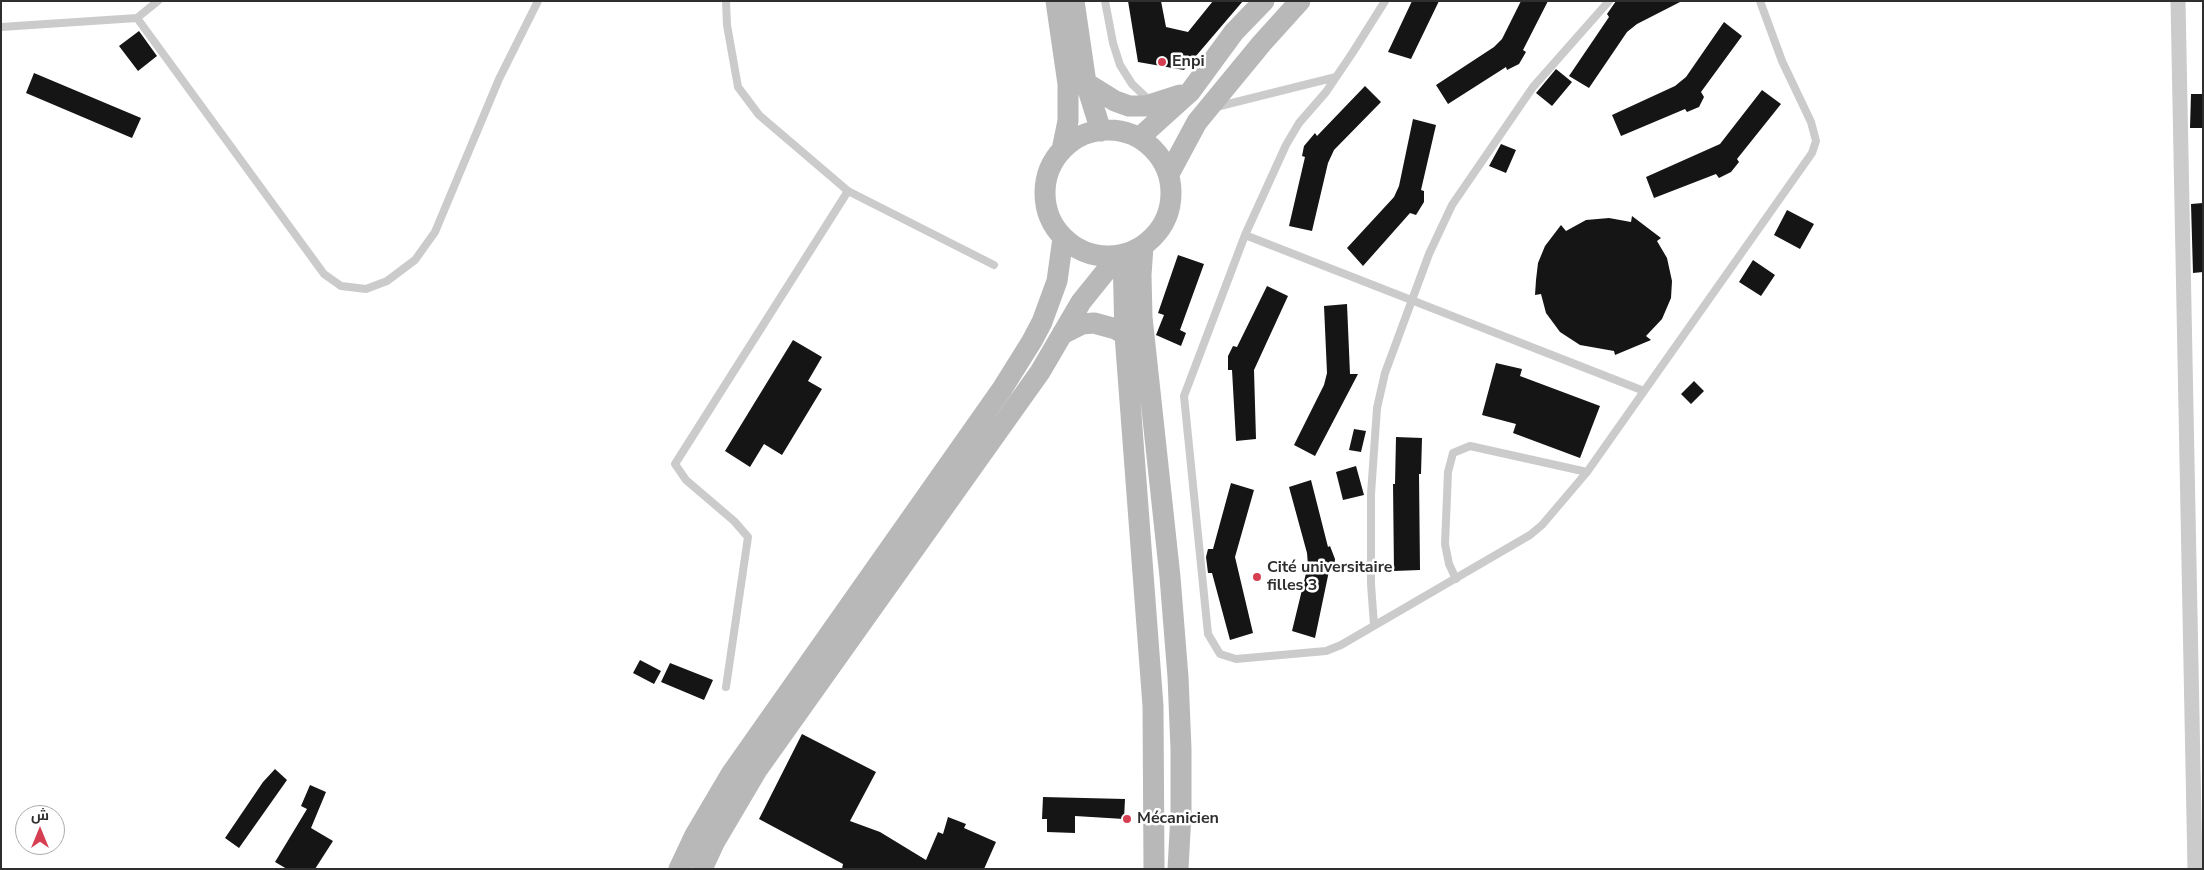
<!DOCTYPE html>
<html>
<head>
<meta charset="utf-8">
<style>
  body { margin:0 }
  #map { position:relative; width:2204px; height:870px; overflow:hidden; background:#fff; font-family:"Nunito Sans",Cairo,sans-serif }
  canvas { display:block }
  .frame { position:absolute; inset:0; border:2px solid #2e2e2e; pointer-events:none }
  .north { position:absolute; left:15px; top:805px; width:50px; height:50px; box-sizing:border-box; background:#fff; border:1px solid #ababab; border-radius:50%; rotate:0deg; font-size:14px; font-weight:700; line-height:20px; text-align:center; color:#2e2e2e }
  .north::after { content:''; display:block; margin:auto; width:18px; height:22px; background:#d63f52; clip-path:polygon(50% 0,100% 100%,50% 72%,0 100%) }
</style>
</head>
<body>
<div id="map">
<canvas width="2204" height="870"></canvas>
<div class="frame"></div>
<div class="north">ش</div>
</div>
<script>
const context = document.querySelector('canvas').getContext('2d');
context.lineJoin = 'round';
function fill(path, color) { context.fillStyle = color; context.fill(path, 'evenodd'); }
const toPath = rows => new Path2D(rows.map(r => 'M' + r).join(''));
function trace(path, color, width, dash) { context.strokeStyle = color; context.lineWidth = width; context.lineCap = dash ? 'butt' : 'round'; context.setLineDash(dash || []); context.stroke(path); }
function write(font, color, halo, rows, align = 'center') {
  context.font = font + ' "Nunito Sans",sans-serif'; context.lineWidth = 5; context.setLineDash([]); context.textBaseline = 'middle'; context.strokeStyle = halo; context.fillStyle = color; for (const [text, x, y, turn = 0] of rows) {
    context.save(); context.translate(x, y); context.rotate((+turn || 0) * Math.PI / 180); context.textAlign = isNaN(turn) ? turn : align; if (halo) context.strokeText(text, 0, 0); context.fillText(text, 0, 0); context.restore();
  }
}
fill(toPath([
  [1128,1,1161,1,1166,27,1188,32,1213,1,1243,1,1184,70,1138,62],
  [1412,1,1439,1,1411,59,1388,52],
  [1521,1,1548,1,1523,50,1526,52,1519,64,1507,70,1506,67,1448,104,1436,85,1494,47,1502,39],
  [1616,1,1682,1,1637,24,1627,32,1589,88,1569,76,1609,17,1607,14],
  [1724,22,1742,36,1701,92,1704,97,1699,107,1687,112,1685,109,1621,136,1612,115,1675,86,1686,77],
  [139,31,157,56,138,71,119,46],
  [1556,69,1572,82,1552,106,1536,93],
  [34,73,141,118,132,138,26,93],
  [1365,86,1381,102,1334,150,1328,163,1312,231,1289,226,1305,157,1302,156,1304,146,1315,133,1317,136],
  [1762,90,1781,104,1737,159,1739,162,1731,172,1719,178,1716,174,1654,198,1646,177,1720,144],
  [2191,94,2203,94,2203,128,2190,128],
  [1413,119,1436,125,1421,190,1424,191,1424,202,1416,215,1410,213,1363,266,1347,248,1394,197,1399,186],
  [1501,144,1516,150,1506,173,1489,166],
  [2203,203,2203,272,2193,273,2191,204],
  [1787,210,1814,224,1800,249,1774,235],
  [1632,216,1661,238,1657,241,1667,258,1672,281,1671,298,1662,319,1646,336,1651,340,1615,355,1614,351,1580,345,1560,332,1546,313,1541,294,1535,295,1536,280,1538,263,1545,246,1561,225,1566,231,1586,220,1609,218,1631,222],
  [1178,255,1204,264,1180,330,1186,333,1181,346,1156,335,1164,315,1158,313],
  [1753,260,1775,275,1761,296,1739,282],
  [1267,286,1288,296,1254,370,1256,439,1236,441,1232,370,1228,370,1228,356,1233,346,1237,347],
  [1347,304,1350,374,1358,374,1315,456,1294,445,1324,385,1327,373,1324,306],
  [793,340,822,357,808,381,822,389,782,455,764,444,750,467,725,451],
  [1496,363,1522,369,1520,376,1600,406,1580,458,1513,433,1516,424,1482,415],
  [1694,381,1704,391,1691,404,1681,394],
  [1354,429,1366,431,1361,452,1349,450],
  [1396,437,1422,438,1421,474,1419,474,1420,570,1394,571,1393,484,1395,484],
  [1356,466,1364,495,1343,500,1336,472],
  [1311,480,1328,547,1330,546,1335,559,1334,571,1329,571,1315,638,1292,631,1308,565,1307,553,1289,487],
  [1231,483,1254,490,1235,557,1253,633,1230,640,1212,573,1208,573,1206,557,1208,549,1213,549],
  [640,660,661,671,654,684,633,673],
  [670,663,713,680,704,700,661,682],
  [802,734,876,772,850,821,880,832,926,860,938,832,943,834,948,817,966,824,964,828,996,842,984,869,842,869,843,864,759,819],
  [275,769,287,780,239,848,225,838,263,782],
  [310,785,326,792,311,828,333,841,315,869,287,869,275,862,307,809,301,806],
  [1043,797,1125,799,1124,819,1075,816,1075,833,1047,832,1047,819,1042,819]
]), '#151515');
trace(toPath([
  [726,1,727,25,738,87,759,115,848,191,994,265],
  [1105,1,1113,43,1120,65,1132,84,1150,101],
  [1385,1,1353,52,1326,92,1299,123,1286,145,1245,235,1184,396,1208,634,1220,654,1236,659,1326,651,1341,645,1530,535,1542,525,1587,472,1812,153,1816,141,1811,122,1782,61,1760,1],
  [137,18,324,274,341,286,366,289,387,281,415,260,435,232,499,79,538,1],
  [1,27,137,18,158,1],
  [1216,107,1336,77],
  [1245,235,1644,391],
  [1456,579,1449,564,1445,544,1448,472,1453,453,1470,446,1587,472],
  [1374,625,1371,584,1371,494,1377,408,1385,373,1429,254,1452,205,1533,87,1609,1],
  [726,687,748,537,734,521,686,480,675,464,848,191]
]), '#cbcbcb', 8);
trace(toPath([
  [2178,1,2195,869]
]), '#cbcbcb', 15);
trace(toPath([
  [1056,1,1068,84,1068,121,1062,150],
  [1074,1,1086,83,1101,131],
  [1086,83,1115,101,1129,106,1146,106,1180,95],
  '1045 193a63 63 0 1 1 126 0a63 63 0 1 1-126 0Z',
  [1139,138,1190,92,1234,32,1264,1],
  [1169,174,1197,122,1262,43,1300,1],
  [1143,246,1141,275,1142,317,1170,577,1178,677,1181,749,1181,813,1178,869],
  [1123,255,1125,335,1153,706,1154,869],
  [1062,334,1082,324,1094,323,1116,329,1125,335],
  [679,869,695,835,731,774,1002,389,1032,341,1042,322,1057,281,1063,238],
  [702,869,714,843,757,770,1040,372,1081,302,1118,256]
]), '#b8b8b8', 21);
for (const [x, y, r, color] of [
  [1162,62,5,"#d63f52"],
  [1257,577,5,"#d63f52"],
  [1127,819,5,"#d63f52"]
]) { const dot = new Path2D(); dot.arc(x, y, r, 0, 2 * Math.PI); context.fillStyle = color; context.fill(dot); trace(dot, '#fff', 2); }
write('bold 16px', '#2e2e2e', '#fff', [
  ["Enpi",1172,62],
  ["Cité universitaire",1267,568],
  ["filles 3",1267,586],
  ["Mécanicien",1137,819]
], 'left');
</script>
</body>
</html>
